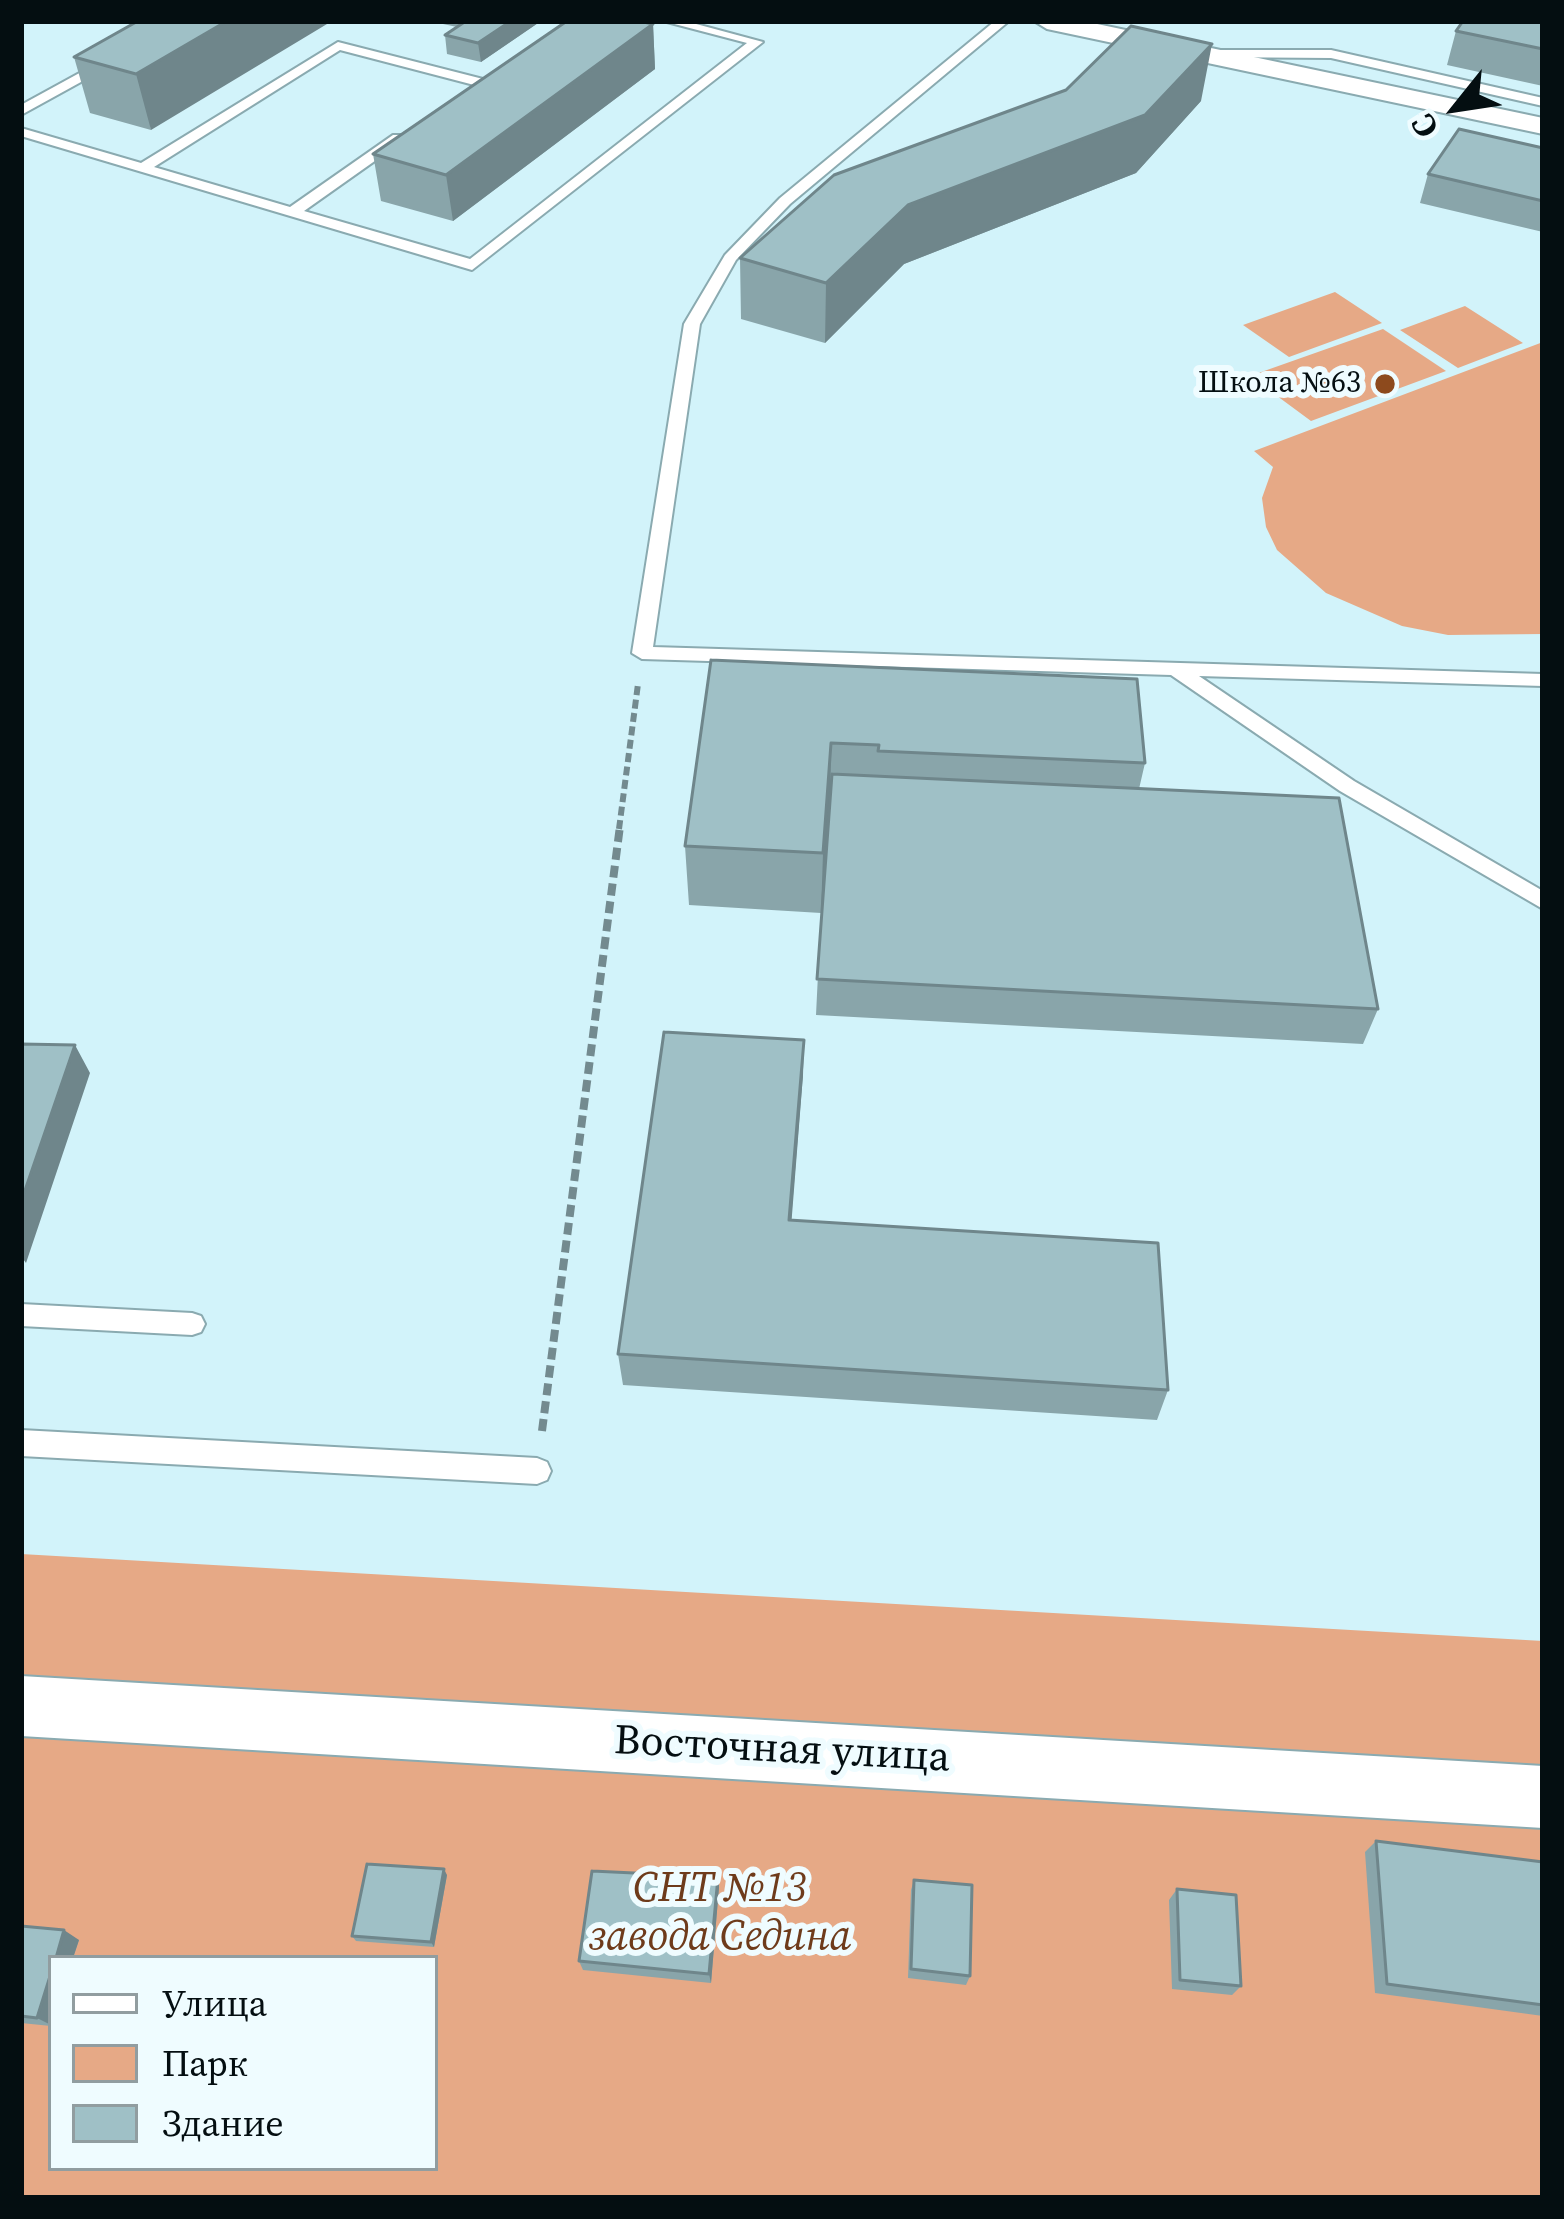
<!DOCTYPE html>
<html>
<head>
<meta charset="utf-8">
<style>
  body { margin:0 }
  #map { position:relative; width:1564px; height:2219px; overflow:hidden; background:#d2f3fa; font-family:"Source Serif 4",serif }
  canvas { display:block }
  .frame { position:absolute; inset:0; border:24px solid #040e11; pointer-events:none }
  .legend { position:absolute; left:48px; top:1955px; width:390px; height:216px; box-sizing:border-box; background:#effcff; border:3px solid #919da0; margin:0; padding:15px 21px; list-style:none; font-size:36px; color:#040e11 }
  .legend li { display:flex; align-items:center; gap:24px; height:60px }
  .legend b { width:60px; border:3px solid #919da0 }
  .north { position:absolute; left:1396px; top:48px; width:120px; height:120px; -webkit-text-stroke:9px #effcff; paint-order:stroke; rotate:240deg; font-size:33px; font-weight:700; line-height:48px; text-align:center; color:#040e11 }
  .north::after { content:''; display:block; margin:auto; width:42px; height:54px; background:#040e11; clip-path:polygon(50% 0,100% 100%,50% 72%,0 100%) }
</style>
</head>
<body>
<div id="map">
<canvas width="1564" height="2219"></canvas>
<div class="frame"></div>
<ul class="legend">
<li><b style="height:15px;background:#fff"></b>Улица</li>
<li><b style="height:33px;background:#e6a986"></b>Парк</li>
<li><b style="height:33px;background:#9fc0c6"></b>Здание</li>
</ul>
<div class="north">С</div>
</div>
<script>
const context = document.querySelector('canvas').getContext('2d');
context.lineJoin = 'round';
function fill(path, color) { context.fillStyle = color; context.fill(path, 'evenodd'); }
const toPath = rows => new Path2D(rows.map(r => 'M' + r).join(''));
function trace(path, color, width, dash) { context.strokeStyle = color; context.lineWidth = width; context.lineCap = dash ? 'butt' : 'round'; context.setLineDash(dash || []); context.stroke(path); }
function write(font, color, halo, rows, align = 'center') {
  context.font = font + ' "Source Serif 4",serif'; context.lineWidth = 12; context.setLineDash([]); context.textBaseline = 'middle'; context.strokeStyle = halo; context.fillStyle = color; for (const [text, x, y, turn = 0] of rows) {
    context.save(); context.translate(x, y); context.rotate((+turn || 0) * Math.PI / 180); context.textAlign = isNaN(turn) ? turn : align; if (halo) context.strokeText(text, 0, 0); context.fillText(text, 0, 0); context.restore();
  }
}
fill(toPath([
  [1335,292,1382,323,1289,357,1243,325],
  [1465,306,1523,343,1458,368,1400,330],
  [1383,329,1446,371,1311,421,1250,376],
  [1543,342,1543,634,1448,635,1402,626,1326,593,1277,550,1266,527,1262,498,1273,467,1254,451],
  [21,1554,1543,1641,1543,2198,21,2198],
  [51,1958,435,1958,435,2168,51,2168]
]), '#e6a986');
const service = toPath([
  [663,21,685,21,763,42,472,270,21,136,21,128,141,163,338,42,483,79,483,85,478,86,340,50,154,167,290,207,393,135,403,135,403,141,304,211,470,259,747,43,663,21],
  [995,21,1009,21,790,204,736,260,700,324,653,647,1543,674,1543,686,1199,676,1354,781,1543,891,1543,909,1340,791,1171,675,642,659,632,653,684,324,725,255,780,198,995,21],
  [1209,50,1331,50,1543,98,1543,106,1331,58,1204,57,1202,54,1209,50],
  [105,59,112,63,110,66,21,115,21,105,105,59],
  [21,1304,192,1313,201,1316,205,1324,201,1332,192,1335,21,1326,21,1304],
  [21,1430,537,1458,547,1462,551,1471,547,1480,537,1484,21,1456,21,1430]
]);
const minor = toPath([
  [1034,21,1083,21,1543,118,1543,134,1047,29,1034,21],
  [21,1676,1543,1766,1543,1828,21,1736,21,1676]
]);
trace(service, '#8aaab0', 4);
trace(minor, '#8aaab0', 4);
trace(toPath([
  [619,829,638,684]
]), '#738a8f', 6, [9, 4.5]);
trace(toPath([
  [542,1431,620,826]
]), '#738a8f', 8, [12, 6]);
fill(service, '#fff');
fill(minor, '#fff');
fill(toPath([
  [138,21,151,130,90,113,74,57],
  [429,21,541,21,481,62,447,54,445,35,457,27],
  [1543,21,1543,86,1447,65,1456,31],
  [653,24,655,69,453,221,381,201,373,154],
  [1201,101,1136,173,904,264,825,343,741,319,740,258],
  [1543,148,1543,232,1420,203,1428,174],
  [711,660,1145,763,1139,789,1378,1009,1363,1044,816,1015,821,913,689,905,685,846],
  [803,1075,791,1220,1168,1390,1157,1420,623,1385,618,1354],
  [1376,1841,1543,1862,1543,2016,1375,1993,1365,1852],
  [447,1875,434,1947,356,1941,352,1936],
  [718,1877,719,1887,711,1983,583,1970,579,1961],
  [914,1880,970,1976,966,1985,908,1978,911,1890],
  [1177,1889,1241,1986,1232,1995,1172,1989,1169,1900],
  [21,1926,79,1940,73,1958,51,1958,51,2026,21,2023]
]), '#89a5aa');
fill(toPath([
  [227,21,332,21,151,130,136,74],
  [511,21,541,21,481,62,478,43],
  [653,24,655,69,453,221,446,175],
  [1212,44,1201,101,1136,173,904,264,825,343,826,283,908,205],
  [831,743,830,804,821,913,823,853],
  [804,1040,803,1075,789,1253,789,1220],
  [75,1045,90,1073,26,1263,21,1256,21,1202],
  [444,1869,447,1875,434,1947,431,1942],
  [718,1877,719,1887,711,1983,709,1974],
  [64,1930,79,1940,73,1958,56,1958],
  [51,1973,51,2025,37,2018]
]), '#6f868b');
const building = toPath([
  [138,21,227,21,136,74,74,57,138,21],
  [466,21,511,21,478,43,445,35,466,21],
  [567,21,639,21,653,24,446,175,373,154,567,21],
  [1463,21,1543,21,1543,49,1456,31,1463,21],
  [1131,26,1212,44,1145,115,908,205,826,283,740,258,834,175,1066,90,1131,26],
  [1459,129,1543,148,1543,201,1428,174,1459,129],
  [711,660,1137,679,1145,763,878,751,879,745,831,743,823,853,685,846,711,660],
  [832,774,1339,798,1378,1009,817,979,832,774],
  [664,1032,804,1040,789,1220,1158,1243,1168,1390,618,1354,664,1032],
  [21,1044,75,1045,21,1202,21,1044],
  [1376,1841,1543,1862,1543,2005,1387,1984,1376,1841],
  [367,1864,444,1869,431,1942,352,1936,367,1864],
  [592,1871,718,1877,709,1974,579,1961,592,1871],
  [914,1880,972,1885,970,1976,911,1969,914,1880],
  [1177,1889,1236,1895,1241,1986,1180,1980,1177,1889],
  [21,1926,64,1930,56,1958,51,1958,51,1973,37,2018,21,2016,21,1926]
]);
fill(building, '#9fc0c6');
trace(building, '#6f868b', 3);
for (const [x, y, r, color] of [
  [1385,384,12,"#8d4a1d"]
]) { const dot = new Path2D(); dot.arc(x, y, r, 0, 2 * Math.PI); context.fillStyle = color; context.fill(dot); trace(dot, '#effcff', 4.5); }
write('30px', '#040e11', '#effcff', [
  ["Школа №63",1361,384]
], 'right');
write('42px', '#040e11', '#effcff', [
  ["Восточная улица",782,1751,3]
]);
write('italic 42px', '#6e3b1b', '#effcff', [
  ["СНТ №13",720,1890],
  ["завода Седина",720,1938]
]);
</script>
</body>
</html>
